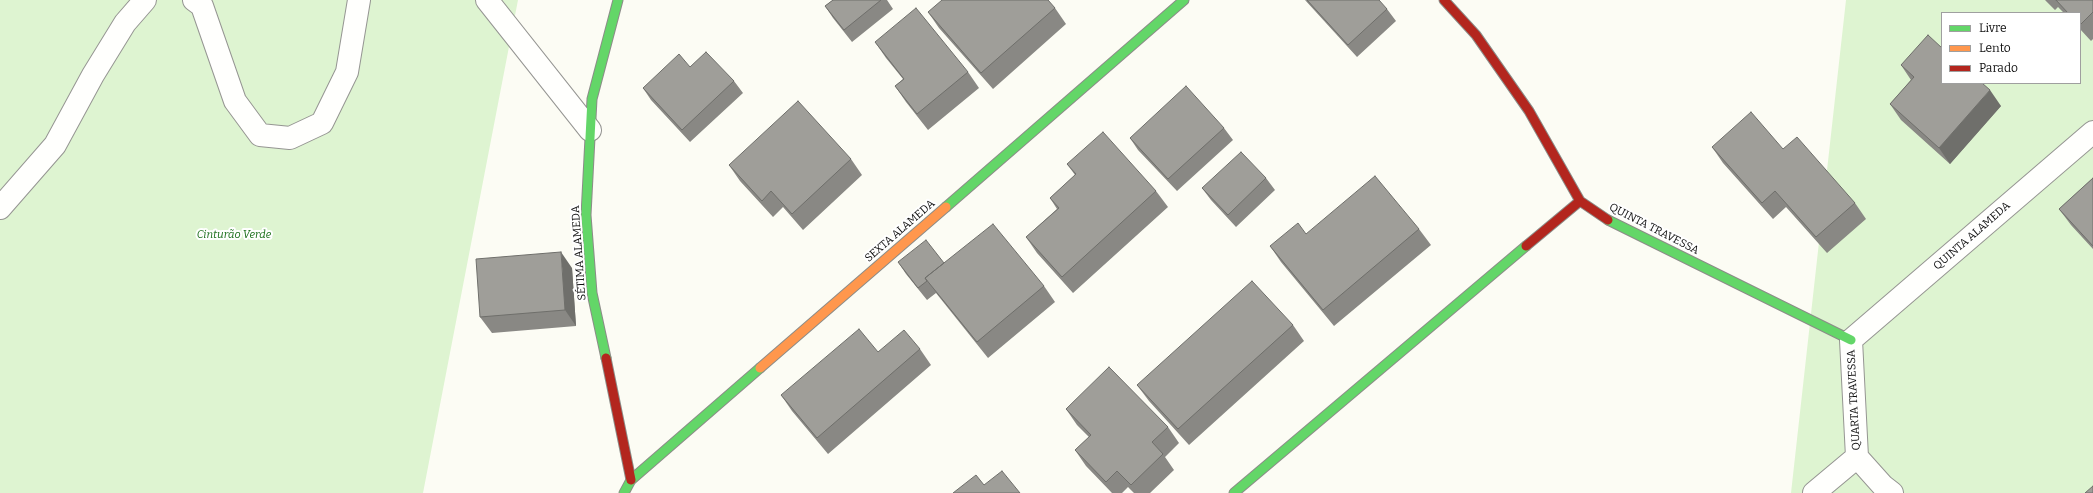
<!DOCTYPE html>
<html>
<head>
<meta charset="utf-8">
<style>
  body { margin:0 }
  #map { position:relative; width:2093px; height:493px; overflow:hidden; background:#fcfcf4; font-family:Bitter,serif }
  canvas { display:block }
  .legend { position:absolute; left:1941px; top:12px; width:140px; height:72px; box-sizing:border-box; background:#fff; border:1px solid #9f9f9f; margin:0; padding:5px 7px; list-style:none; font-size:12px; color:#0e0e0e }
  .legend li { display:flex; align-items:center; gap:8px; height:20px }
  .legend b { width:20px; border:1px solid #9f9f9f }
</style>
</head>
<body>
<div id="map">
<canvas width="2093" height="493"></canvas>
<ul class="legend">
<li><b style="height:5px;background:#63d668"></b>Livre</li>
<li><b style="height:5px;background:#ff974d"></b>Lento</li>
<li><b style="height:5px;background:#b3261e"></b>Parado</li>
</ul>
</div>
<script>
const context = document.querySelector('canvas').getContext('2d');
context.lineJoin = 'round';
function fill(path, color) { context.fillStyle = color; context.fill(path, 'evenodd'); }
const toPath = rows => new Path2D(rows.map(r => 'M' + r).join(''));
function trace(path, color, width, dash) { context.strokeStyle = color; context.lineWidth = width; context.lineCap = dash ? 'butt' : 'round'; context.setLineDash(dash || []); context.stroke(path); }
function write(font, color, halo, rows, align = 'center') {
  context.font = font + ' Bitter,serif'; context.lineWidth = 4; context.setLineDash([]); context.textBaseline = 'middle'; context.strokeStyle = halo; context.fillStyle = color; for (const [text, x, y, turn = 0] of rows) {
    context.save(); context.translate(x, y); context.rotate((+turn || 0) * Math.PI / 180); context.textAlign = isNaN(turn) ? turn : align; if (halo) context.strokeText(text, 0, 0); context.fillText(text, 0, 0); context.restore();
  }
}
fill(toPath([
  [0,0,518,0,423,493,0,493],
  [1846,0,2093,0,2093,493,1791,493],
  [1942,13,2080,13,2080,83,1942,83]
]), '#def4d1');
const street = toPath([
  [194,0,202,6,235,101,260,135,290,138,322,123,347,72,359,0],
  [487,0,590,130],
  [0,208,55,145,93,75,125,23,145,0],
  [1814,493,1857,457],
  [1892,493,1883,486,1857,457,1851,340,2093,132]
]);
const fast = toPath([
  [946,207,1184,0],
  [1608,220,1851,340],
  [606,358,592,293,586,215,592,99,618,0],
  [624,493,631,480,760,368],
  [1234,493,1526,246]
]);
const slow = toPath([
  [760,368,946,207]
]);
const jam = toPath([
  [1444,0,1476,35,1529,111,1580,201,1608,220],
  [1526,246,1580,201],
  [606,358,631,480]
]);
trace(street, '#959592', 24);
trace(fast, '#8c8c88', 11);
trace(slow, '#8c8c88', 11);
trace(jam, '#8c8c88', 11);
trace(street, '#fffffd', 22);
trace(fast, '#63d668', 9);
trace(slow, '#ff974d', 9);
trace(jam, '#b3261e', 9);
fill(toPath([
  [833,0,887,0,893,9,852,42,833,18,825,6],
  [1305,0,1387,9,1396,21,1357,57],
  [2045,0,2093,0,2093,39,2091,41,2080,29,2080,13,2064,13,2058,7,2055,10],
  [1055,8,1066,24,993,89,939,28,928,12],
  [875,42,968,72,979,88,928,130,906,102,895,86,903,79,886,58],
  [1901,65,2001,106,1950,164,1901,120,1890,104,1911,80],
  [690,67,734,81,743,93,690,142,651,100,643,88],
  [1224,128,1233,140,1177,191,1138,150,1130,138],
  [1712,147,1783,149,1855,203,1866,219,1827,253,1786,207,1773,219,1723,163],
  [851,159,862,175,803,230,783,207,773,217,740,181,729,165],
  [1067,164,1156,191,1168,207,1073,293,1037,253,1026,237,1057,209,1050,198,1075,175],
  [1266,178,1275,190,1236,227,1211,200,1202,188],
  [2093,178,2093,249,2071,225,2059,209],
  [1419,229,1431,245,1334,326,1281,262,1270,246,1306,234],
  [898,262,944,263,1044,286,1055,302,988,358,936,293,927,300,906,274],
  [572,268,576,326,492,333,480,317],
  [1293,325,1304,341,1189,445,1149,401,1137,385],
  [920,349,931,365,828,454,792,411,781,395,878,352],
  [1066,409,1168,427,1179,443,1165,457,1174,470,1150,493,1134,493,1128,487,1122,493,1112,493,1086,466,1075,450,1089,437,1077,425]
]), '#898884');
fill(toPath([
  [1990,90,2001,106,1950,164,1939,148],
  [561,252,572,268,576,326,565,310]
]), '#6f6f6b');
const building = toPath([
  [833,0,881,0,844,30,825,6,833,0],
  [942,0,1048,0,1055,8,981,73,928,12,942,0],
  [1307,0,1379,0,1387,9,1348,45,1307,0],
  [2056,0,2093,0,2093,12,2080,25,2080,13,2068,13,2056,0],
  [916,8,968,72,917,114,895,86,904,79,875,42,916,8],
  [1928,35,1942,48,1942,83,1982,83,1990,90,1939,148,1890,104,1914,77,1901,65,1928,35],
  [706,52,734,81,682,130,643,88,679,54,690,67,706,52],
  [1186,86,1224,128,1168,179,1130,138,1186,86],
  [798,101,851,159,792,214,771,191,762,201,729,165,798,101],
  [1751,112,1783,149,1797,137,1855,203,1816,237,1775,191,1762,203,1712,147,1751,112],
  [1103,132,1156,191,1062,277,1026,237,1059,208,1050,198,1076,174,1067,164,1103,132],
  [1241,152,1266,178,1228,215,1202,188,1241,152],
  [1375,176,1419,229,1323,310,1270,246,1298,223,1306,234,1375,176],
  [2093,178,2093,246,2059,209,2093,178],
  [993,224,1044,286,977,342,925,278,993,224],
  [926,240,944,263,925,278,927,281,918,288,898,262,926,240],
  [561,252,565,310,480,317,476,259,561,252],
  [1252,281,1293,325,1178,429,1137,385,1252,281],
  [859,329,878,352,904,330,920,349,817,438,781,395,859,329],
  [1109,367,1168,427,1152,442,1163,454,1131,485,1117,471,1106,482,1075,450,1091,435,1066,409,1109,367],
  [1002,471,1020,493,953,493,976,475,984,485,1002,471],
  [2093,486,2093,493,2085,493,2093,486]
]);
fill(building, '#9f9e99');
trace(building, '#6f6f6b', 1);
write('11px', '#0e0e0e', '#fff', [
  ["QUINTA TRAVESSA",1654,229,27],
  ["SEXTA ALAMEDA",900,231,-41],
  ["QUINTA ALAMEDA",1972,236,-41],
  ["SÉTIMA ALAMEDA",579,253,-94],
  ["QUARTA TRAVESSA",1854,400,-93]
]);
write('italic 11px', '#186d18', '#fff', [
  ["Cinturão Verde",234,235]
]);
</script>
</body>
</html>
